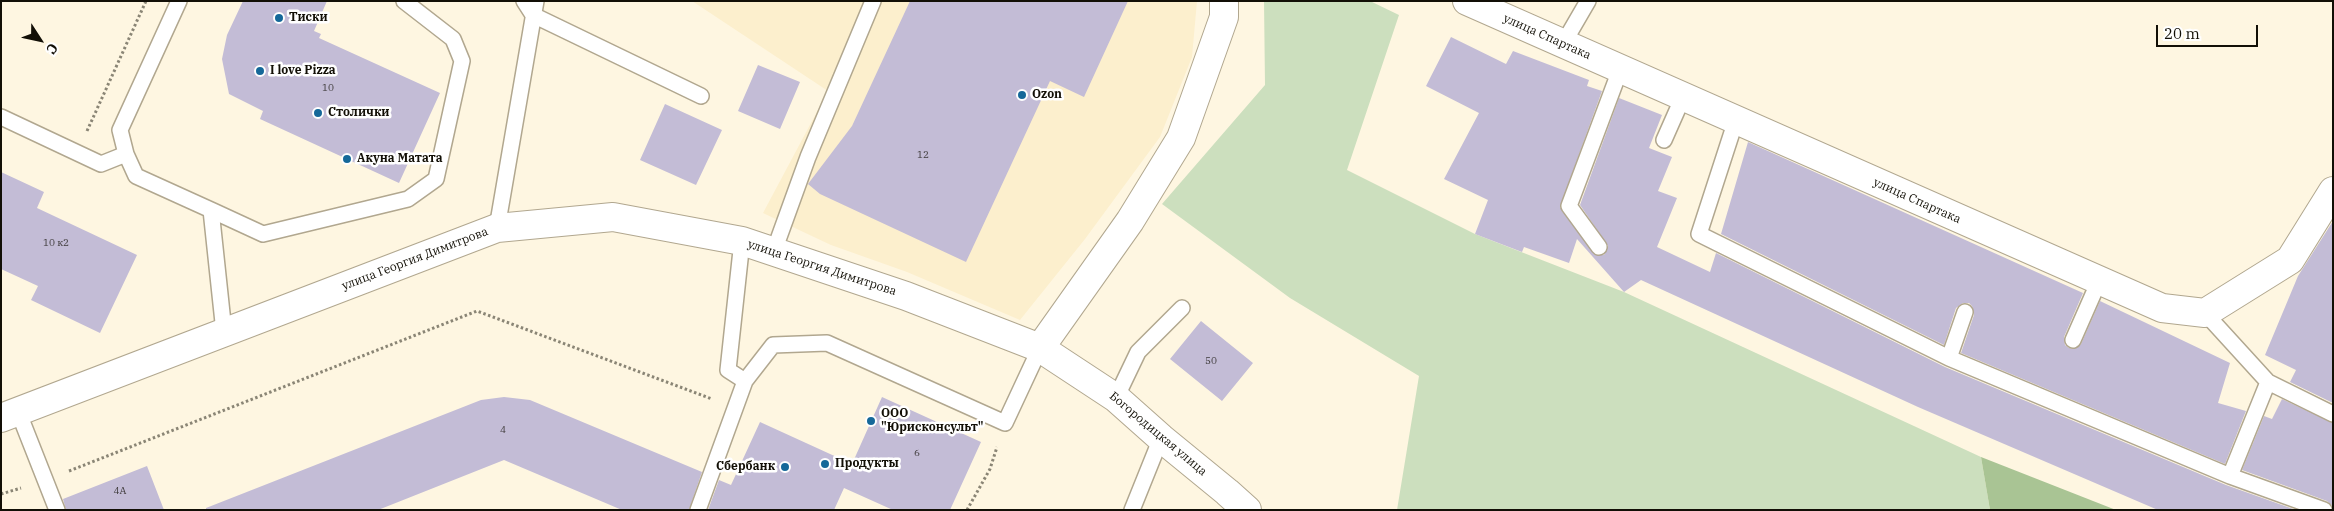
<!DOCTYPE html>
<html>
<head>
<meta charset="utf-8">
<style>
  body { margin:0 }
  #map { position:relative; width:2334px; height:511px; overflow:hidden; background:#fef6e1; font-family:"IBM Plex Serif",serif }
  canvas { display:block }
  .frame { position:absolute; inset:0; border:2px solid #120f06; pointer-events:none }
  .north { position:absolute; left:15px; top:15px; width:50px; height:50px; -webkit-text-stroke:4px #fff; paint-order:stroke; rotate:125deg; font-size:14px; font-weight:700; line-height:20px; text-align:center; color:#120f06 }
  .north::after { content:''; display:block; margin:auto; width:18px; height:22px; background:#120f06; clip-path:polygon(50% 0,100% 100%,50% 72%,0 100%) }
  .scale { position:absolute; left:2156px; top:25px; width:102px; height:22px; box-sizing:border-box; border:2px solid #120f06; border-top:0; padding-left:6px; font-size:15px; line-height:18px; white-space:nowrap; color:#120f06; -webkit-text-stroke:4px #fff; paint-order:stroke }
</style>
</head>
<body>
<div id="map">
<canvas width="2334" height="511"></canvas>
<div class="frame"></div>
<div class="north">С</div>
<div class="scale">20 m</div>
</div>
<script>
const context = document.querySelector('canvas').getContext('2d');
context.lineJoin = 'round';
function fill(path, color) { context.fillStyle = color; context.fill(path, 'evenodd'); }
const toPath = rows => new Path2D(rows.map(r => 'M' + r).join(''));
function trace(path, color, width, dash) { context.strokeStyle = color; context.lineWidth = width; context.lineCap = dash ? 'butt' : 'round'; context.setLineDash(dash || []); context.stroke(path); }
function write(font, color, halo, rows, align = 'center') {
  context.font = font + ' "IBM Plex Serif",serif'; context.lineWidth = 5; context.setLineDash([]); context.textBaseline = 'middle'; context.strokeStyle = halo; context.fillStyle = color; for (const [text, x, y, turn = 0] of rows) {
    context.save(); context.translate(x, y); context.rotate((+turn || 0) * Math.PI / 180); context.textAlign = isNaN(turn) ? turn : align; if (halo) context.strokeText(text, 0, 0); context.fillText(text, 0, 0); context.restore();
  }
}
fill(toPath([
  [692,1,1197,1,1192,57,1160,137,1085,239,1020,320,907,272,831,245,763,213,828,91]
]), '#fcefcd');
fill(toPath([
  [1264,1,1370,1,1399,15,1347,170,1475,234,1624,292,1981,457,1990,510,1397,510,1419,376,1290,298,1162,204,1265,85]
]), '#ccdfbe');
fill(toPath([
  [1981,457,2116,510,1990,510]
]), '#a9c494');
fill(toPath([
  [243,1,327,1,314,31,321,34,319,38,440,93,399,183,260,119,263,111,229,94,222,59,227,35],
  [910,1,1128,1,1084,97,1050,81,966,262,820,194,808,184,852,126],
  [1451,37,1506,64,1513,51,1589,80,1587,86,1602,91,1560,207,1595,255,1604,255,1608,246,1580,205,1619,98,1662,115,1649,148,1672,157,1658,191,1677,198,1657,247,1710,272,1716,253,1945,367,2226,485,2296,510,2158,510,1918,407,1641,280,1624,292,1577,239,1569,263,1524,247,1522,252,1475,234,1488,200,1444,179,1479,113,1426,86],
  [758,65,800,82,780,129,738,111],
  [665,104,722,130,696,185,640,160],
  [1748,142,2083,293,2064,337,2065,345,2069,348,2074,349,2081,344,2100,301,2230,363,2218,403,2246,411,2225,464,1961,353,1974,315,1972,306,1969,303,1963,303,1956,308,1944,345,1721,234],
  [1,172,44,192,37,208,137,255,100,333,31,300,38,286,1,269],
  [2333,221,2333,403,2290,382,2296,370,2265,355,2298,276],
  [1201,321,1253,363,1222,401,1170,359],
  [504,397,530,400,702,472,689,510,622,510,504,460,378,510,206,510,206,508,481,400],
  [882,397,981,442,950,510,893,510,844,488,834,510,708,510,719,480,731,485,760,422,852,464],
  [2282,399,2333,423,2333,507,2327,501,2242,470,2264,416,2272,419],
  [147,466,164,510,66,510,63,499]
]), '#c3bcd6');
const service = toPath([
  [524,1,533,15,701,96],
  [1563,44,1588,1],
  [1,117,101,164,126,154,136,176,211,210],
  [1736,120,1699,234,1949,358,2230,476,2324,510],
  [1664,140,1683,97],
  [126,154,120,130,179,1],
  [497,228,536,1],
  [742,241,728,370,745,381,773,345,827,343,1005,423,1040,348],
  [1599,247,1569,206,1620,70],
  [774,251,808,157,873,1],
  [2205,313,2268,382,2333,414],
  [224,332,211,210,263,234,408,199,436,179,462,61,453,39,404,1],
  [2073,340,2099,281],
  [1949,358,1965,312],
  [1116,398,1138,352,1182,308],
  [18,411,57,510],
  [2230,476,2268,382],
  [698,510,745,381],
  [1132,510,1161,438]
]);
const minor = toPath([
  [1467,1,2162,308,2205,313,2290,260,2333,191],
  [1040,348,1130,221,1181,138,1224,17,1224,1],
  [1,418,497,228,613,217,742,241,906,296,1040,348,1116,398,1161,438,1227,492,1247,510]
]);
trace(service, '#b1a78f', 18);
trace(minor, '#b1a78f', 30);
trace(toPath([
  [87,131,146,1],
  [69,471,477,311,712,399],
  [1,494,21,488],
  [967,510,990,469,997,447]
]), '#8a8575', 3, [2.5, 2.5]);
trace(service, '#fff', 15);
trace(minor, '#fff', 28);
for (const [x, y, r, color] of [
  [279,18,5,"#156899"],
  [260,71,5,"#156899"],
  [1022,95,5,"#156899"],
  [318,113,5,"#156899"],
  [347,159,5,"#156899"],
  [871,421,5,"#156899"],
  [825,464,5,"#156899"],
  [785,467,5,"#156899"]
]) { const dot = new Path2D(); dot.arc(x, y, r, 0, 2 * Math.PI); context.fillStyle = color; context.fill(dot); trace(dot, '#fff', 2); }
write('10px', '#3e3a3a', null, [
  ["10",328,88],
  ["12",923,155],
  ["10 к2",56,243],
  ["50",1211,361],
  ["4",503,430],
  ["6",917,453],
  ["4А",120,491]
]);
write('bold 12px', '#120f06', '#fff', [
  ["Тиски",289,18],
  ["I love Pizza",270,71],
  ["Ozon",1032,95],
  ["Столички",328,113],
  ["Акуна Матата",357,159],
  ["ООО",881,414],
  ["\"Юрисконсульт\"",881,428],
  ["Продукты",835,464],
  ["Сбербанк",775,467,"right"]
], 'left');
write('12px', '#120f06', '#fff', [
  ["улица Спартака",1547,37,24],
  ["улица Спартака",1917,201,24],
  ["улица Георгия Димитрова",415,259,-21],
  ["улица Георгия Димитрова",822,268,18],
  ["Богородицкая улица",1158,434,40]
]);
</script>
</body>
</html>
